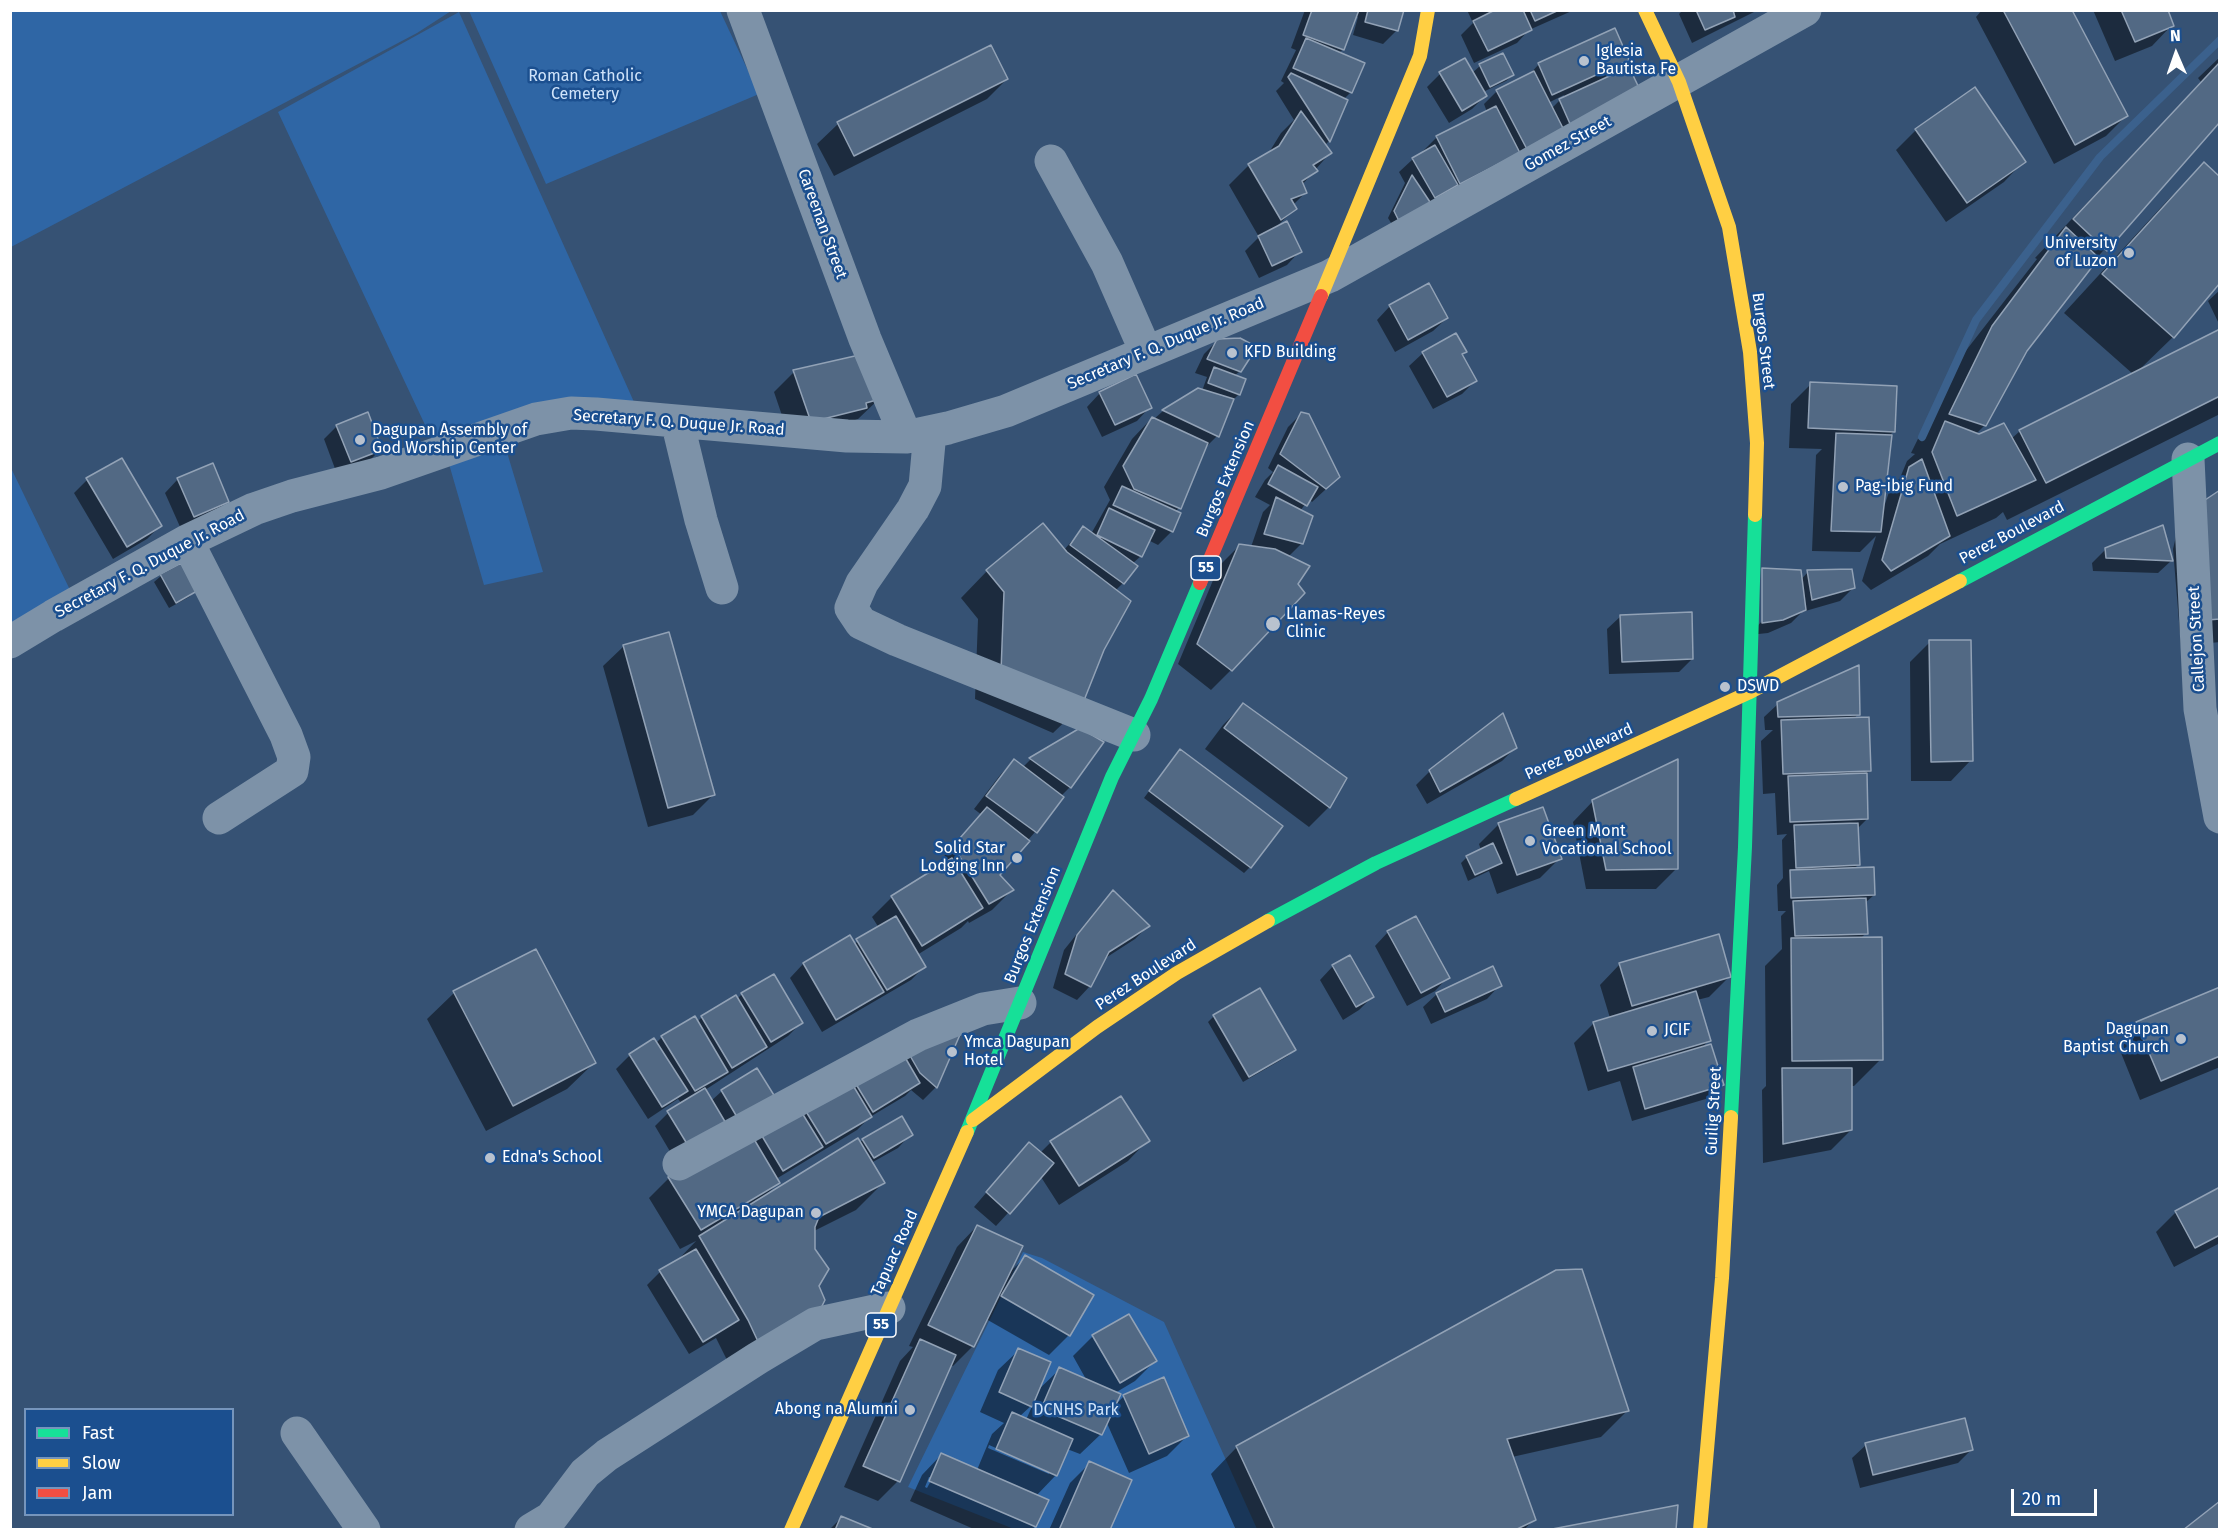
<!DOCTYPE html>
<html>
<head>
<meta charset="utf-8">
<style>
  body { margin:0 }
  #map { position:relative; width:2230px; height:1540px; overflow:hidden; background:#365274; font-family:"Fira Sans",sans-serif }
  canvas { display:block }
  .frame { position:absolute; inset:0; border:12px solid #fff; pointer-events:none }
  .legend { position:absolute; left:24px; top:1408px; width:210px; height:108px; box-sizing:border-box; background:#1b4f8f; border:2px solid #7695bc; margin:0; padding:8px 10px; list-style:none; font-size:18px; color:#fff }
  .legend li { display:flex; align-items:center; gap:12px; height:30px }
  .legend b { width:30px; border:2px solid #7695bc }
  .north { position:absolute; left:2146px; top:24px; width:60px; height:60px; -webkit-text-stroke:4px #1b4f8f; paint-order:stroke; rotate:358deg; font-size:16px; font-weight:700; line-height:24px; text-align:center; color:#fff }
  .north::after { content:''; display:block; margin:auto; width:21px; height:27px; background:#fff; clip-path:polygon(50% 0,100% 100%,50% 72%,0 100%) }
  .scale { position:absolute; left:2011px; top:1489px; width:86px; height:27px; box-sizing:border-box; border:3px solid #fff; border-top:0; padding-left:8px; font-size:18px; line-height:21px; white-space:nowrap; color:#fff; -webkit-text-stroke:4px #1b4f8f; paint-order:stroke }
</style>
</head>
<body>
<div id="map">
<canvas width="2230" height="1540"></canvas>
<div class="frame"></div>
<ul class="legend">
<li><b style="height:8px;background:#16e098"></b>Fast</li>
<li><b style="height:8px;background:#ffcf43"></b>Slow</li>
<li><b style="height:8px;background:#f24e42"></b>Jam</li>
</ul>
<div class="north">N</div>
<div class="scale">20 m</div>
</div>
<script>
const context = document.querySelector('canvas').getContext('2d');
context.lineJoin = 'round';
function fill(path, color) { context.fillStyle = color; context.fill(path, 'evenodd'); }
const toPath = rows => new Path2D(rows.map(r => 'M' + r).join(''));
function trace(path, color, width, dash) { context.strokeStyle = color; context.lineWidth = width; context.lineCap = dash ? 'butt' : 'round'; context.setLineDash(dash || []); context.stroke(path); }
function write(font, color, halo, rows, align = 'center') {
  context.font = font + ' "Fira Sans",sans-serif'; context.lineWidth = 5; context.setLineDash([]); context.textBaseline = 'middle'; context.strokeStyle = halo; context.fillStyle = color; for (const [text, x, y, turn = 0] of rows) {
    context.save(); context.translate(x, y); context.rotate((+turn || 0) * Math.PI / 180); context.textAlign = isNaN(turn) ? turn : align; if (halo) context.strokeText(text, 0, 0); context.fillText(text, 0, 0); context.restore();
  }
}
fill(toPath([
  [11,10,451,10,451,11,417,33,11,247],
  [469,11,720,11,759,94,546,184],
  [459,12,634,402,434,444,278,112],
  [506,449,543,572,484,585,449,464],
  [10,466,71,592,10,633],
  [1023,1252,1042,1258,1164,1322,1257,1529,1014,1529,908,1487]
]), '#2f66a5');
fill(toPath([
  [1305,10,1402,10,1397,30,1383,44,1353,35,1358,17,1356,16,1343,49,1339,53,1351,92,1343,100,1346,101,1329,141,1325,145,1330,153,1302,185,1305,193,1293,205,1295,209,1275,228,1300,251,1287,265,1259,278,1245,251,1259,237,1229,185,1249,165,1268,154,1281,133,1294,120,1276,91,1284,83,1281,81,1296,50,1291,48],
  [1467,10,1574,10,1529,30,1517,43,1474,63,1461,35,1473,23],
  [1683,10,1758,10,1692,43,1679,14],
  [1982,10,2070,10,2126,116,2106,136,2054,164,1976,17],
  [2093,10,2166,10,2172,25,2152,46,2115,61],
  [990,47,1007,79,987,99,834,176,817,144,838,124],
  [1502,55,1513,75,1506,81,1483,92,1485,96,1472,109,1449,123,1427,87,1440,74,1472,73,1480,66],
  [2220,57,2220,123,2218,121,2094,261,2026,350,1984,426,1976,434,2011,439,2020,431,2133,374,2064,313,2166,202,2204,164,2218,178,2220,176,2220,281,2173,337,2138,371,2220,331,2220,414,2007,520,2003,512,1996,518,1940,544,1928,556,1871,590,1862,581,1876,536,1860,552,1812,551,1816,455,1822,449,1789,448,1791,404,1811,384,1894,431,1890,435,1882,507,1884,507,1890,489,1900,478,1907,461,1915,454,1911,453,1954,366,2037,259,2035,258,2201,82,2198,78],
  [1628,59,1609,77,1565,135,1393,226,1388,218,1405,183,1399,172,1413,159,1424,153,1423,151,1437,137,1487,112,1484,104,1497,91,1528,76,1539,64],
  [1564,95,1564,96,1551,109,1548,103],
  [1916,130,2024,161,2004,182,1946,222,1896,150],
  [2220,290,2220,326,2208,301],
  [1390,306,1447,318,1433,331,1395,352,1377,320],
  [1218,340,1240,371,1234,376,1239,394,1233,400,1217,436,1203,450,1179,508,1175,512,1179,514,1172,531,1158,545,1148,540,1141,556,1132,564,1123,583,1115,591,1103,650,1080,707,1053,733,975,699,978,619,961,598,987,571,1043,525,1064,550,1083,528,1091,534,1110,500,1104,487,1132,439,1152,418,1154,419,1163,411,1198,390,1202,391,1207,377,1195,373,1204,354],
  [1465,352,1461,355,1475,381,1462,394,1433,409,1409,366,1423,353],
  [794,372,879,399,858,419,791,442,774,392],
  [1100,393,1150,407,1137,421,1102,437,1087,407],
  [1301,414,1339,477,1312,502,1309,499,1300,511,1302,543,1288,557,1231,670,1211,690,1178,664,1219,566,1239,546,1251,547,1263,512,1270,505,1255,497,1265,480,1273,472,1268,468,1288,427],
  [337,426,381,449,367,463,337,474,324,439],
  [178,479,227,501,214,515,181,529,165,493],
  [87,480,160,526,147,539,113,559,74,493],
  [2220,491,2220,642,2181,646,2173,549,2178,528,2206,501],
  [2106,549,2172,560,2158,573,2093,571,2092,563],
  [180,565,195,591,189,597,169,608,154,582,161,576],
  [1808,572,1853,588,1840,601,1802,612,1791,623,1768,633,1749,635],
  [1621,616,1692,659,1679,672,1609,674,1607,629],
  [1930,642,1971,760,1951,781,1911,781,1910,662],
  [624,646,713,795,693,815,648,827,603,666],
  [1778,704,1858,714,1854,719,1870,771,1865,775,1867,819,1857,829,1858,865,1854,869,1874,895,1865,903,1866,933,1860,939,1881,1059,1854,1086,1850,1086,1851,1130,1831,1150,1763,1163,1762,1090,1766,1086,1765,966,1782,949,1781,916,1786,911,1778,911,1777,885,1783,878,1782,840,1787,834,1777,835,1775,793,1763,794,1761,741,1773,730,1765,730,1764,717],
  [1243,705,1345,779,1329,807,1309,827,1205,749,1223,725],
  [1080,729,1070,787,1061,796,1062,797,1035,832,998,875,1012,890,992,910,969,923,968,921,961,928,917,955,924,967,911,980,822,1032,790,978,803,964,850,937,854,944,879,928,872,917,892,897,936,870,934,867,982,815,974,809,1001,774,1014,761,1023,767,1030,760],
  [1515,748,1502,761,1427,804,1416,785,1430,771],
  [1174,757,1250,867,1244,873,1144,798],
  [1593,801,1676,869,1656,889,1586,889,1573,822],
  [1499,824,1560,858,1540,878,1497,894,1489,871,1468,881,1461,863,1467,857,1481,850,1479,844],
  [1113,892,1148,926,1135,939,1104,959,1090,986,1077,1000,1053,988,1064,950,1100,905],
  [1388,932,1448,977,1435,991,1407,1006,1375,946],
  [535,951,594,1063,567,1089,486,1131,427,1019,454,993],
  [1620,964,1730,976,1709,997,1697,1000,1709,1040,1701,1049,1722,1085,1709,1098,1632,1121,1620,1081,1588,1091,1574,1043,1594,1023,1610,1018,1600,985],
  [1333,966,1372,997,1359,1010,1343,1020,1320,980],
  [1500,985,1487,999,1431,1024,1423,1007,1437,994],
  [2220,989,2220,1067,2140,1100,2117,1043,2137,1023],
  [742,994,801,1023,788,1036,705,1090,711,1101,722,1091,757,1070,775,1100,678,1165,655,1126,668,1113,682,1104,678,1099,648,1119,616,1069,630,1055,654,1040,656,1043,662,1037,697,1022,702,1017,737,999],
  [1214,1016,1294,1050,1288,1056,1243,1082,1208,1022],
  [906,1048,936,1087,923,1100,911,1090,905,1096,870,1117,857,1130,776,1179,778,1183,767,1194,863,1140,911,1134,898,1148,871,1163,883,1183,856,1210,814,1231,814,1250,827,1269,734,1374,716,1338,689,1354,647,1285,660,1272,674,1264,696,1241,680,1249,649,1198,669,1178],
  [1148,1140,1128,1161,1059,1205,1041,1177,996,1226,974,1207,1016,1158,1040,1153,1051,1142],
  [2220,1189,2220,1243,2174,1267,2156,1232,2176,1212],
  [977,1226,1008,1274,1025,1257,1069,1335,1049,1355,986,1319,973,1346,953,1366,950,1365,898,1481,878,1501,844,1487,900,1361,913,1347,909,1346,957,1247],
  [1093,1336,1155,1361,1135,1381,1115,1393,1113,1407,1124,1396,1187,1436,1167,1456,1129,1473,1106,1421,1101,1434,1080,1454,1067,1449,1056,1475,1036,1496,1035,1526,1032,1530,976,1530,910,1501,922,1475,942,1454,977,1470,992,1434,1004,1423,980,1412,998,1370,1019,1350,1037,1391,1060,1369,1087,1381,1073,1356],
  [1033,1404,1026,1420,1019,1417],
  [989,1445,1049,1471,1049,1474,988,1448],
  [929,1477,933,1477,927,1488,925,1487],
  [1627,1411,1601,1437,1512,1457,1534,1519,1524,1530,1236,1530,1211,1474,1237,1447],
  [1866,1445,1971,1450,1958,1463,1860,1488,1852,1458],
  [1090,1463,1108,1530,1049,1530,1070,1483],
  [842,1517,871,1530,829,1530]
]), '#0007');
trace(toPath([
  [1922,437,1976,320,2100,157,2220,40]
]), '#3b618d', 8);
const building = toPath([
  [1312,10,1359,10,1344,50,1303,35,1312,10],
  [1368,10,1404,10,1398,31,1365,22,1368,10],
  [1495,10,1523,10,1532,30,1488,51,1473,21,1495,10],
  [1530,10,1559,10,1535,21,1530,10],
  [1696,10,1733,10,1735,17,1705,30,1696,10],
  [2003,10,2072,10,2128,116,2075,145,2003,10],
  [2121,10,2168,10,2174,26,2135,42,2121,10],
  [1615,28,1629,60,1552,95,1538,63,1615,28],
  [1306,38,1365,63,1352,93,1293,68,1306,38],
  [991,45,1008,79,854,156,837,122,991,45],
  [1503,53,1514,75,1490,87,1479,64,1503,53],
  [1465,58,1487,96,1462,111,1439,72,1465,58],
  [2220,62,2220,122,2107,251,2073,219,2220,62],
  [1629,67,1642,94,1571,126,1559,99,1629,67],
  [1534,71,1567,136,1530,155,1496,90,1534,71],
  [1291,73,1348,100,1330,142,1288,77,1291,73],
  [1975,87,2026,162,1967,203,1915,129,1975,87],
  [1496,106,1520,153,1460,184,1436,136,1496,106],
  [1301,111,1332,153,1313,165,1318,171,1302,181,1307,193,1291,199,1297,209,1281,220,1248,164,1279,146,1301,111],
  [1435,145,1458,185,1435,198,1412,158,1435,145],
  [2204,162,2220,177,2220,283,2174,338,2102,274,2204,162],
  [1412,175,1432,205,1399,221,1394,211,1412,175],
  [1287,221,1302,252,1272,266,1258,236,1287,221],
  [2066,227,2099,258,2027,351,1986,426,1949,414,1992,326,2066,227],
  [1429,283,1448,318,1408,340,1389,305,1429,283],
  [2220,329,2220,396,2046,483,2019,430,2220,329],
  [1456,333,1467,352,1462,354,1477,381,1447,397,1422,352,1456,333],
  [1240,338,1257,347,1241,372,1207,359,1217,339,1240,338],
  [868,353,880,399,866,403,867,408,811,422,793,370,868,353],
  [1214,367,1246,379,1240,395,1208,383,1214,367],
  [1136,374,1152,408,1115,425,1099,392,1136,374],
  [1810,382,1897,386,1895,432,1808,428,1810,382],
  [1198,388,1234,399,1219,437,1162,410,1198,388],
  [368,412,382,450,351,462,336,425,368,412],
  [1301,412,1309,414,1340,477,1326,489,1280,454,1301,412],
  [1152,417,1208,443,1181,509,1134,489,1123,466,1152,417],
  [1945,421,1979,434,2004,423,2036,480,1957,516,1932,452,1945,421],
  [1836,433,1892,435,1881,532,1831,531,1836,433],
  [122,458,162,526,127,547,86,478,122,458],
  [1922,459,1950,536,1891,571,1882,560,1909,467,1922,459],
  [213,463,229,502,194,517,177,478,213,463],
  [1278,465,1318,487,1307,506,1268,484,1278,465],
  [1122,486,1181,513,1173,532,1113,505,1122,486],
  [2220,490,2220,619,2207,620,2205,500,2220,490],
  [1276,497,1313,516,1303,544,1264,534,1276,497],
  [1109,508,1155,530,1142,557,1097,535,1109,508],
  [1043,523,1067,552,1131,601,1104,650,1081,708,1001,672,1004,592,986,570,1043,523],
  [2163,525,2173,561,2106,558,2105,548,2163,525],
  [1083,526,1138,566,1124,584,1070,545,1083,526],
  [1239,544,1275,549,1310,566,1298,584,1305,593,1232,671,1197,644,1239,544],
  [181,563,197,591,176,603,160,574,181,563],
  [1762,568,1801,570,1806,610,1783,620,1762,623,1762,568],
  [1852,569,1855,588,1812,600,1807,570,1852,569],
  [1692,612,1693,659,1622,662,1620,615,1692,612],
  [669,632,715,795,668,808,623,645,669,632],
  [1929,640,1971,640,1973,761,1931,762,1929,640],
  [1859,665,1860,715,1778,717,1777,702,1859,665],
  [1243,703,1347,778,1330,808,1224,728,1243,703],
  [1503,713,1517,748,1440,792,1429,770,1503,713],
  [1869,717,1871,771,1783,774,1781,720,1869,717],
  [1080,728,1104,742,1071,788,1029,758,1080,728],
  [1180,749,1283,826,1251,868,1149,791,1180,749],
  [1014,759,1064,797,1037,833,986,796,1014,759],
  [1678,759,1678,869,1606,870,1592,800,1678,759],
  [1867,773,1868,819,1790,822,1788,776,1867,773],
  [987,807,1030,841,1000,875,1014,890,989,904,953,846,987,807],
  [1543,807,1562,859,1517,875,1498,823,1543,807],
  [1858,823,1860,865,1796,868,1794,825,1858,823],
  [1493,843,1502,863,1475,875,1466,856,1493,843],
  [952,858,983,908,922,946,891,896,952,858],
  [1874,867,1875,895,1791,898,1790,870,1874,867],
  [1113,890,1150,926,1109,952,1091,987,1065,974,1077,935,1113,890],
  [1866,898,1868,934,1795,936,1793,901,1866,898],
  [896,916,926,967,887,990,856,939,896,916],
  [1416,916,1450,978,1421,993,1387,931,1416,916],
  [1719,934,1731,977,1632,1006,1619,963,1719,934],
  [850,935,884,992,836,1020,803,963,850,935],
  [1882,937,1883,1060,1792,1061,1791,938,1882,937],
  [536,949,596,1063,513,1106,453,991,536,949],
  [1350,955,1374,997,1356,1007,1332,965,1350,955],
  [1493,966,1502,986,1445,1012,1436,993,1493,966],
  [774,974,803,1023,771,1042,741,993,774,974],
  [2220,987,2220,1056,2161,1081,2136,1022,2220,987],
  [1260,988,1296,1050,1249,1077,1213,1015,1260,988],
  [1696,991,1711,1041,1608,1071,1593,1022,1696,991],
  [736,995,767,1047,732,1068,701,1016,736,995],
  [695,1016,728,1072,695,1091,661,1036,695,1016],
  [962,1030,937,1088,920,1073,905,1047,962,1030],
  [654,1038,688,1091,662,1107,629,1054,654,1038],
  [1711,1044,1724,1085,1645,1109,1633,1067,1711,1044],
  [899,1047,920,1083,873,1112,851,1076,899,1047],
  [757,1068,777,1100,740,1122,721,1090,757,1068],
  [1782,1068,1852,1068,1852,1130,1783,1144,1782,1068],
  [848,1077,872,1117,826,1144,802,1105,848,1077],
  [705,1088,730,1130,692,1152,667,1111,705,1088],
  [1121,1096,1150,1141,1079,1186,1050,1141,1121,1096],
  [799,1108,823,1147,783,1171,759,1131,799,1108],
  [902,1116,913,1135,874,1158,862,1139,902,1116],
  [748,1129,780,1183,701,1230,668,1177,748,1129],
  [858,1138,885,1183,819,1217,815,1227,815,1249,829,1269,819,1286,825,1300,817,1316,761,1348,748,1320,699,1236,858,1138],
  [1029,1142,1054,1163,1010,1214,986,1192,1029,1142],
  [2220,1187,2220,1235,2195,1248,2175,1211,2220,1187],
  [977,1225,1023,1246,974,1347,928,1325,977,1225],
  [696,1249,739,1320,703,1342,659,1270,696,1249],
  [1025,1255,1094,1295,1070,1336,1001,1296,1025,1255],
  [1582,1269,1629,1411,1507,1439,1536,1520,1515,1530,1275,1530,1236,1446,1556,1270,1582,1269],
  [1129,1314,1157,1361,1120,1383,1092,1335,1129,1314],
  [920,1339,956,1355,900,1482,863,1466,920,1339],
  [1018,1348,1051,1362,1032,1407,999,1392,1018,1348],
  [1059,1367,1121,1394,1102,1435,1041,1409,1059,1367],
  [1164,1377,1189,1436,1149,1454,1123,1395,1164,1377],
  [1012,1412,1073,1439,1057,1476,996,1449,1012,1412],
  [1965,1418,1973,1450,1873,1475,1865,1443,1965,1418],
  [941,1453,1049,1500,1036,1527,929,1481,941,1453],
  [1089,1461,1132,1480,1110,1530,1059,1530,1089,1461],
  [2220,1501,2220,1530,2183,1530,2220,1501],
  [1678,1505,1676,1530,1547,1530,1678,1505],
  [841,1516,875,1530,835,1530,841,1516]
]);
fill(building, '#526984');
trace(building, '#92a2b6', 1.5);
trace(toPath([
  [743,10,865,339,906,437],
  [1051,161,1107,263,1146,352],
  [677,421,701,520,722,588],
  [930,432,925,486,913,509,862,583,851,608,861,623,897,640,1134,735],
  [2188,459,2200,709,2220,817],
  [187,541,286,735,294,757,292,771,219,818],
  [10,642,53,616,187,541,254,509,292,496,381,473,536,419,571,413,596,414,847,436,906,437,948,428,1006,411,1330,276,1805,10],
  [679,1164,918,1035,983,1009,1020,1003],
  [297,1433,364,1530],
  [531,1530,551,1518,585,1473,607,1455,758,1358,815,1324,889,1308]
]), '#7d92a8', 33);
trace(toPath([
  [1960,581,2220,443],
  [1268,921,1376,863,1516,799],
  [1731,1117,1745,847,1755,515],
  [967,1132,1112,777,1151,699,1200,583]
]), '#16e098', 14);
trace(toPath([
  [1645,10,1679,82,1729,227,1750,352,1757,443,1755,515],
  [1321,296,1420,56,1428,10],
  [1516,799,1748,693,1960,581],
  [973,1120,1097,1027,1177,973,1268,921],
  [791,1530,967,1132],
  [1700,1530,1722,1278,1731,1117]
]), '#ffcf43', 14);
trace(toPath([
  [1200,583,1321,296]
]), '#f24e42', 14);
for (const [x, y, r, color] of [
  [1584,61,6,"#b9c2ce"],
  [2129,253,6,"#b9c2ce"],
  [1232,353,6,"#b9c2ce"],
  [360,440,6,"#b9c2ce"],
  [1843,487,6,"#b9c2ce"],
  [1273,624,8,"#b9c2ce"],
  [1725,687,6,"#b9c2ce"],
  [1530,841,6,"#b9c2ce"],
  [1017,858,6,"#b9c2ce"],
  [1652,1031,6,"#b9c2ce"],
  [2181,1039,6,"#b9c2ce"],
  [952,1052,6,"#b9c2ce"],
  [490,1158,6,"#b9c2ce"],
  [816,1213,6,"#b9c2ce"],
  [910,1410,6,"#b9c2ce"]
]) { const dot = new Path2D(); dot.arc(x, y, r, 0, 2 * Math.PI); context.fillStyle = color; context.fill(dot); trace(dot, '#1b4f8f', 2); }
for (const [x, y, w] of [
  [1206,568,30],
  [881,1325,30]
]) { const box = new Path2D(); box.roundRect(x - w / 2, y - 12, w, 24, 4.5); context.fillStyle = '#1b4f8f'; context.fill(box); trace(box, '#fff', 1.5); }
write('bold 15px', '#fff', null, [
  ["55",1206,568],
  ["55",881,1325]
]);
write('16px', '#fff', '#1b4f8f', [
  ["Iglesia",1596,52],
  ["Bautista Fe",1596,70],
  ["University",2117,244,"right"],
  ["of Luzon",2117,262,"right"],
  ["KFD Building",1244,353],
  ["Dagupan Assembly of",372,431],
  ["God Worship Center",372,449],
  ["Pag-ibig Fund",1855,487],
  ["Llamas-Reyes",1286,615],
  ["Clinic",1286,633],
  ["DSWD",1737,687],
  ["Green Mont",1542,832],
  ["Vocational School",1542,850],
  ["Solid Star",1005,849,"right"],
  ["Lodging Inn",1005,867,"right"],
  ["Dagupan",2169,1030,"right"],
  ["Baptist Church",2169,1048,"right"],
  ["JCIF",1664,1031],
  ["Ymca Dagupan",964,1043],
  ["Hotel",964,1061],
  ["Edna's School",502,1158],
  ["YMCA Dagupan",804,1213,"right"],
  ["Abong na Alumni",898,1410,"right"]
], 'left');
write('16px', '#cfe3fa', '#1b4f8f', [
  ["Roman Catholic",585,77],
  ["Cemetery",585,95],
  ["DCNHS Park",1076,1411]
]);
write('16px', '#fff', '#1b4f8f', [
  ["Gomez Street",1568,144,-29],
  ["Careenan Street",822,224,70],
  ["Burgos Street",1763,341,83],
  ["Secretary F. Q. Duque Jr. Road",1166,344,-23],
  ["Secretary F. Q. Duque Jr. Road",679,423,4],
  ["Burgos Extension",1226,479,-67],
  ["Perez Boulevard",2012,533,-28],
  ["Secretary F. Q. Duque Jr. Road",150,564,-28],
  ["Callejon Street",2197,639,-93],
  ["Perez Boulevard",1579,752,-24],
  ["Burgos Extension",1033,925,-68],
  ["Perez Boulevard",1146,975,-33],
  ["Guilig Street",1714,1111,-87],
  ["Tapuac Road",895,1253,-66]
]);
</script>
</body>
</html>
